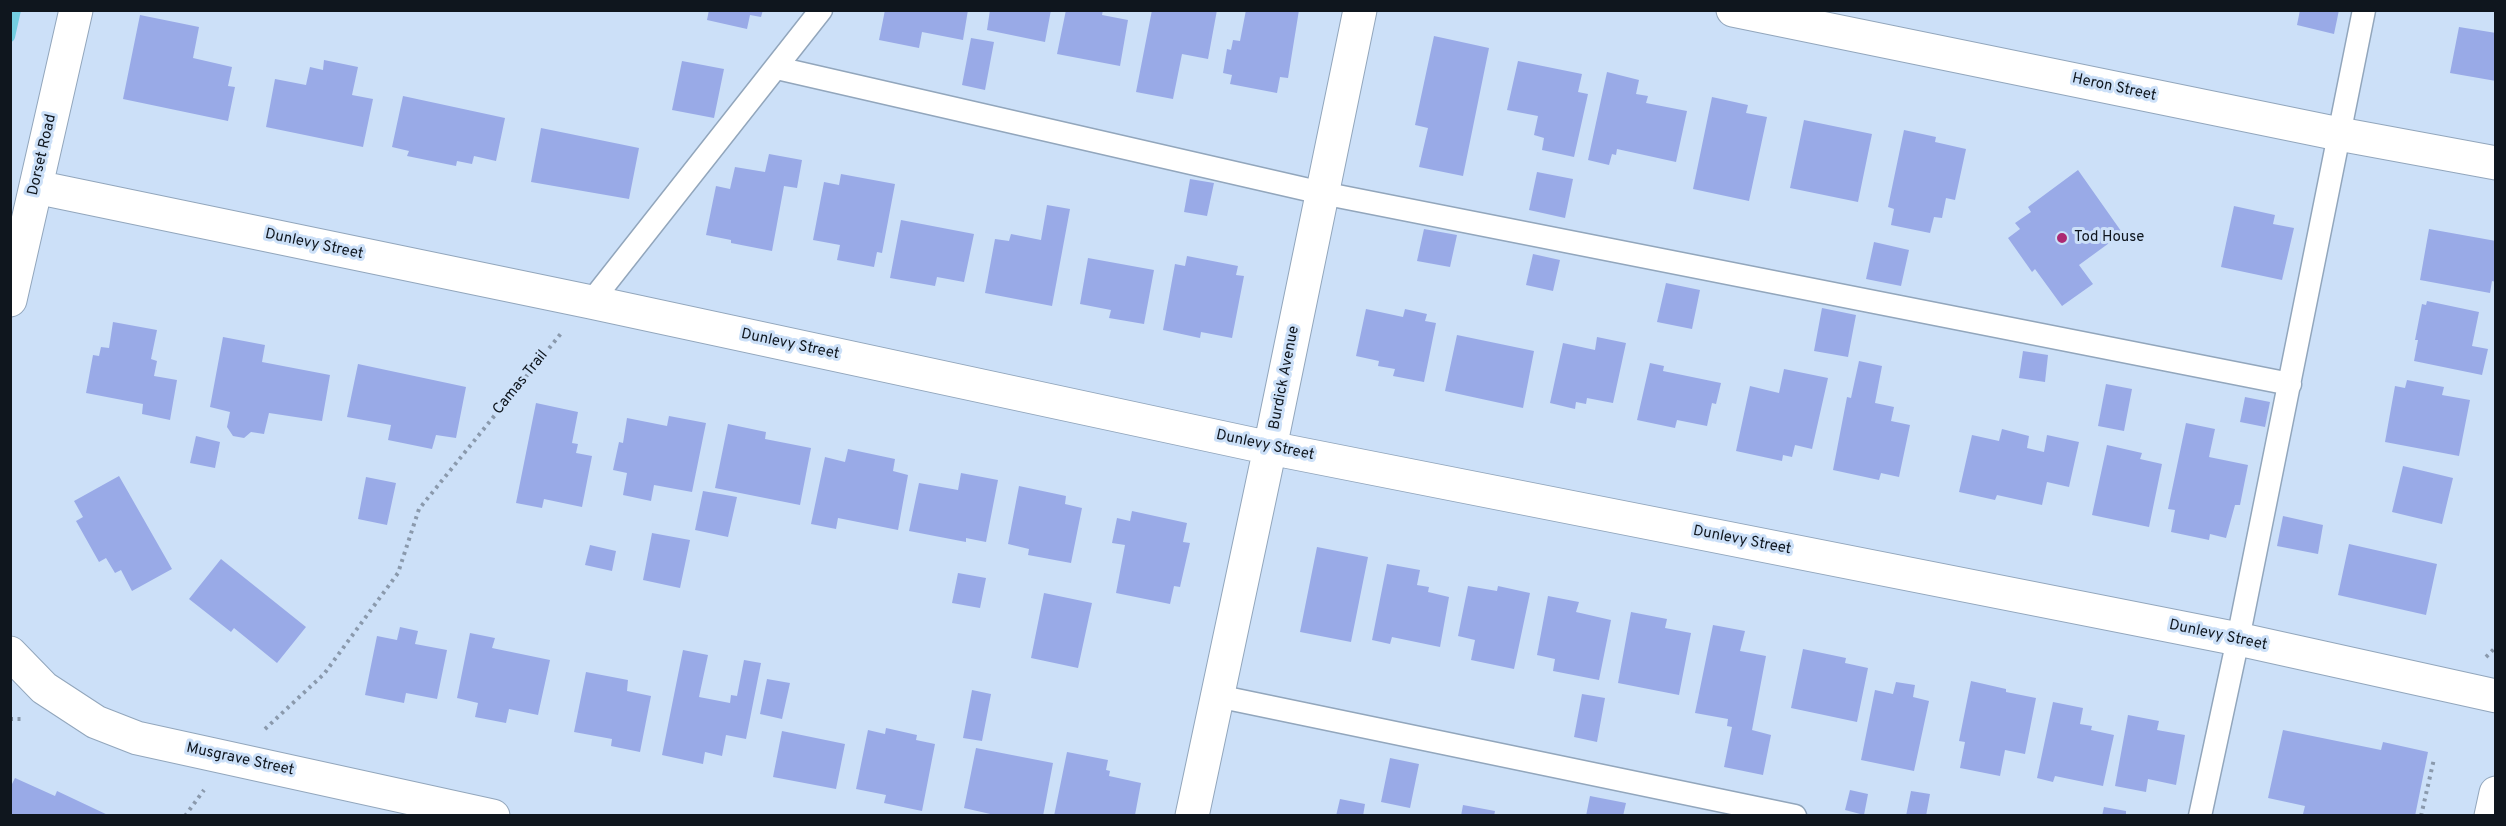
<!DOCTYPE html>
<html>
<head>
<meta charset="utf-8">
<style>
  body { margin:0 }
  #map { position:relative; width:2506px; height:826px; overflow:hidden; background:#cce0f8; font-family:Overpass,sans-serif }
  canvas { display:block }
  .frame { position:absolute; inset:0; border:12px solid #0f161e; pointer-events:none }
</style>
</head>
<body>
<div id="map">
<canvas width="2506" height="826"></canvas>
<div class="frame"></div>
</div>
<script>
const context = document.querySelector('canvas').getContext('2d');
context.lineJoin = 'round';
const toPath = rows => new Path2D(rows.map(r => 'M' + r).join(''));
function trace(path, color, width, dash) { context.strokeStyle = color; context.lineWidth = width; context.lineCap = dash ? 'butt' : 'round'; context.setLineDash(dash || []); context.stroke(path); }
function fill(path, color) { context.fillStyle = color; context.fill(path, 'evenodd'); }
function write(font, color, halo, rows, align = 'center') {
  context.font = font + ' Overpass,sans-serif'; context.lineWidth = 6; context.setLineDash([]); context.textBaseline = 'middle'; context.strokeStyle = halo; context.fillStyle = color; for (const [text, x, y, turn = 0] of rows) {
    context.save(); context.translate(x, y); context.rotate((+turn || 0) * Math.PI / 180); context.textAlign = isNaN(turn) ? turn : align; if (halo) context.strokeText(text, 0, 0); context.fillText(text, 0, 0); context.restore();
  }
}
trace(toPath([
  [10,37,16,10]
]), '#74cee1', 10);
fill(toPath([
  [709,10,763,10,761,17,750,15,747,29,707,20],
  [885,10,968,10,963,40,922,32,919,48,879,40],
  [990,10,1051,10,1045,42,987,30],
  [1066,10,1103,10,1102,15,1128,20,1120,66,1057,54],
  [1152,10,1217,10,1208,59,1182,54,1173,99,1136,92],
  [1246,10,1299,10,1288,78,1280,77,1277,93,1230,84,1232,75,1223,73,1227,49,1231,50,1233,40,1240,41],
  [2300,10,2339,10,2334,34,2297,25],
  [140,15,199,27,193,58,232,67,228,86,235,87,228,121,123,99],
  [2459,27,2496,33,2496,81,2450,73],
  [1434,36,1489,48,1463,176,1419,167,1428,128,1415,125],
  [971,38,994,42,985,90,962,85],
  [324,60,358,67,352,95,373,99,363,147,266,127,275,79,306,85,310,67,323,70],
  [682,61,724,69,714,118,672,110],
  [1518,61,1582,74,1578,92,1588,94,1574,157,1542,150,1544,138,1534,135,1538,116,1507,110],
  [1607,72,1639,80,1636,94,1648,96,1646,103,1687,111,1676,162,1617,149,1616,155,1612,154,1609,165,1588,160],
  [403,96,505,118,496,161,474,156,472,164,457,161,456,166,407,156,409,151,392,147],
  [1712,97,1748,105,1746,113,1767,117,1749,201,1693,189],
  [1804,120,1872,134,1858,202,1790,188],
  [541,128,639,148,629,199,531,182],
  [1904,130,1936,137,1935,142,1966,149,1955,200,1946,198,1942,218,1934,217,1930,233,1891,225,1894,209,1888,207],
  [769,154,802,160,797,188,784,186,772,251,731,243,731,240,706,235,716,186,730,189,735,167,765,172],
  [2078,170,2121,231,2115,236,2116,238,2079,265,2093,284,2062,306,2035,269,2032,272,2008,238,2020,229,2015,223,2031,212,2028,207],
  [1537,172,1573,179,1565,218,1529,210],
  [841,174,895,184,882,253,877,252,874,267,837,260,840,245,813,240,824,182,839,185],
  [1190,179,1214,183,1207,216,1184,212],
  [1047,205,1070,209,1052,306,985,293,995,239,1009,241,1011,234,1041,240],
  [2234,206,2275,215,2273,224,2294,228,2282,280,2221,267],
  [901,220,974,234,964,282,937,277,935,286,890,278],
  [1424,229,1457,235,1450,267,1417,261],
  [2429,229,2496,241,2496,282,2492,281,2490,293,2420,280],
  [1874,242,1909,250,1901,286,1866,279],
  [1533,254,1560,260,1553,291,1526,285],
  [1187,256,1238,266,1236,275,1244,276,1232,338,1201,332,1200,338,1163,330,1175,264,1185,266],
  [1088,258,1154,270,1144,324,1109,318,1111,310,1080,304],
  [1666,283,1700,290,1692,329,1657,322],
  [2427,301,2479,312,2472,346,2488,349,2482,375,2414,361,2418,340,2415,340,2422,304,2426,305],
  [1822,308,1856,315,1848,357,1814,351],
  [1366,309,1403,317,1405,309,1427,314,1425,321,1436,323,1424,382,1393,376,1395,369,1378,366,1379,361,1356,356],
  [113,322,157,330,151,359,157,361,154,376,177,380,170,420,142,414,143,404,86,393,93,355,99,356,101,347,109,348],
  [1457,335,1534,351,1523,408,1445,391],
  [223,337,265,345,262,362,330,375,322,421,269,413,264,434,251,432,244,438,233,436,227,427,230,412,210,407],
  [1597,337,1626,343,1613,403,1587,398,1586,404,1576,402,1575,409,1550,403,1563,343,1595,350],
  [2023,351,2048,355,2045,382,2019,378],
  [1859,361,1882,366,1875,403,1894,407,1891,421,1910,425,1899,477,1881,473,1879,480,1833,470,1847,397,1851,398],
  [1650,363,1664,366,1663,371,1721,383,1716,404,1712,403,1707,426,1677,420,1675,428,1637,420],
  [358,364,466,387,456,438,436,435,432,449,388,440,391,425,347,417],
  [1784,369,1828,378,1812,449,1795,445,1792,457,1783,455,1782,461,1736,451,1750,386,1779,393],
  [2407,380,2444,387,2442,395,2470,400,2459,456,2385,442,2395,386,2405,388],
  [2106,384,2132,389,2124,431,2098,426],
  [2245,397,2270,402,2265,427,2240,422],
  [536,403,578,412,572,443,578,444,576,453,592,456,582,507,544,499,542,508,516,503],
  [669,416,706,423,692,492,654,485,651,501,623,495,627,473,613,470,619,442,623,443,627,418,667,426],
  [2186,423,2215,429,2209,457,2248,465,2240,505,2235,505,2226,538,2210,534,2209,540,2171,532,2175,510,2168,509],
  [728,424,766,432,765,439,811,448,800,505,715,488],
  [2002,429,2029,436,2027,448,2044,452,2047,435,2079,442,2069,487,2047,482,2042,505,1997,495,1995,500,1959,492,1972,435,1999,441],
  [196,436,220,442,215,468,190,463],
  [2107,445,2142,453,2140,459,2162,464,2149,527,2092,515],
  [848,449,895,459,893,471,908,475,898,530,838,518,836,529,811,524,825,457,845,462],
  [2403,466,2453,478,2442,524,2392,512],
  [961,473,998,480,986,542,966,538,966,542,909,531,919,483,958,490],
  [119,476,172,569,132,591,121,570,115,573,106,558,99,562,76,521,83,517,74,501],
  [366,477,396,483,387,525,358,519],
  [1019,486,1066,496,1065,504,1082,508,1071,563,1028,555,1029,549,1008,544],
  [703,491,737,497,728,537,695,530],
  [1132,511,1187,523,1183,542,1190,543,1180,587,1174,586,1170,604,1116,593,1125,545,1112,543,1117,518,1130,521],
  [2283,516,2323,525,2318,554,2277,546],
  [652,533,690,540,680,588,643,580],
  [2349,544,2437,564,2426,615,2338,595],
  [590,545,616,551,612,571,585,565],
  [1317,547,1368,557,1351,642,1300,632],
  [221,559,306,627,277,663,234,628,231,632,189,599],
  [1387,564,1420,570,1417,585,1429,587,1428,592,1449,597,1440,647,1392,637,1390,644,1372,640],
  [958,573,986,578,980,608,952,603],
  [1468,586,1497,591,1498,586,1530,593,1514,669,1471,660,1475,640,1458,636],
  [1044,593,1092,603,1078,668,1031,658],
  [1548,596,1579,602,1576,612,1611,620,1599,680,1553,671,1555,659,1537,655],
  [1631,612,1667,619,1665,628,1691,633,1679,695,1618,683],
  [1713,625,1745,631,1740,651,1766,656,1752,730,1771,735,1763,775,1724,767,1732,727,1727,726,1728,719,1695,713],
  [400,627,418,631,415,644,447,650,437,699,406,693,404,703,365,695,377,636,397,640],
  [470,633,495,638,492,648,550,660,538,715,509,709,506,723,475,717,478,703,457,698],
  [1803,649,1846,658,1845,663,1868,668,1857,722,1791,708],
  [683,650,708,655,699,697,730,703,731,695,737,696,744,660,761,663,746,739,726,735,722,756,705,752,703,764,662,755],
  [586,672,628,680,627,691,651,696,640,752,611,746,612,739,574,732],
  [767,679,790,683,782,719,760,714],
  [1971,681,2006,689,2006,692,2036,698,2025,754,2005,750,2000,776,1960,768,1965,742,1959,741],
  [1896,682,1915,685,1913,697,1929,701,1914,771,1861,760,1875,690,1893,694],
  [972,690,991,694,982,741,963,738],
  [1582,694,1605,698,1597,742,1574,737],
  [2053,702,2083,708,2080,724,2092,726,2091,730,2114,735,2103,786,2055,776,2053,782,2037,778],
  [2128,715,2159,721,2157,730,2185,735,2176,785,2148,779,2146,792,2115,786],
  [886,728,917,735,916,740,935,744,922,811,884,803,886,795,856,789,868,730,885,734],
  [2283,730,2381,750,2383,742,2428,752,2415,816,2308,816,2303,814,2305,806,2268,798],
  [782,731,845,744,836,789,773,777],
  [976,748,1053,763,1043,816,999,816,964,808],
  [1067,752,1108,760,1106,770,1110,771,1109,776,1141,783,1135,815,1054,816],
  [1390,758,1419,764,1410,808,1381,802],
  [15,778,55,796,57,791,110,816,10,816,10,788],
  [1850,790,1868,794,1864,815,1845,810],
  [1911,791,1930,794,1926,816,1906,816],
  [1590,796,1626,803,1623,816,1586,816],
  [1340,799,1365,804,1363,816,1336,816],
  [1463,805,1495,811,1494,816,1461,816],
  [2104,807,2126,811,2126,816,2102,816]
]), '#99aae7');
const service = toPath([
  [777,68,1322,193,2290,384],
  [591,302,821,10],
  [1217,696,1795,816],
  [2200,816,2238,639,2364,10]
]);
const minor = toPath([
  [1733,10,2339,134,2496,163],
  [36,187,591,302,1270,448,2238,639,2496,696],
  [10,300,76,10],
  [10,653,44,688,96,722,137,738,493,816],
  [1192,816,1270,448,1360,10]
]);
const tertiary = toPath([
  [2491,816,2496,793]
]);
trace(service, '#92a6bc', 25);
trace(minor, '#92a6bc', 35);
trace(tertiary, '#92a6bc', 35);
trace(toPath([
  [2486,657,2496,647],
  [10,719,25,719],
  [265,729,324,674,398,573,419,509,563,331],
  [185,816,204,790],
  [2421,816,2434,759]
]), '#8a99ac', 4, [3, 4.5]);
trace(service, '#fff', 22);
trace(minor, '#fff', 33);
trace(tertiary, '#fff', 33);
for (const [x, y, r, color] of [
  [2062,238,6,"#ac2873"]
]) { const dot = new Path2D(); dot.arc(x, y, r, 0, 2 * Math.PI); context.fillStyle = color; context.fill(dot); trace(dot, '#cce0f8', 2); }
write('15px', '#0f161e', '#cce0f8', [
  ["Heron Street",2114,88,12],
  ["Dorset Road",43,155,-77],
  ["Dunlevy Street",314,245,12],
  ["Dunlevy Street",790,345,12],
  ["Burdick Avenue",1285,378,-79],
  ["Camas Trail",521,383,-51],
  ["Dunlevy Street",1265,446,12],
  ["Dunlevy Street",1742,541,11],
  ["Dunlevy Street",2218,636,12],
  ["Musgrave Street",240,760,12]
]);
write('15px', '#0f161e', '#cce0f8', [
  ["Tod House",2074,238]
], 'left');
</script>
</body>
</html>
